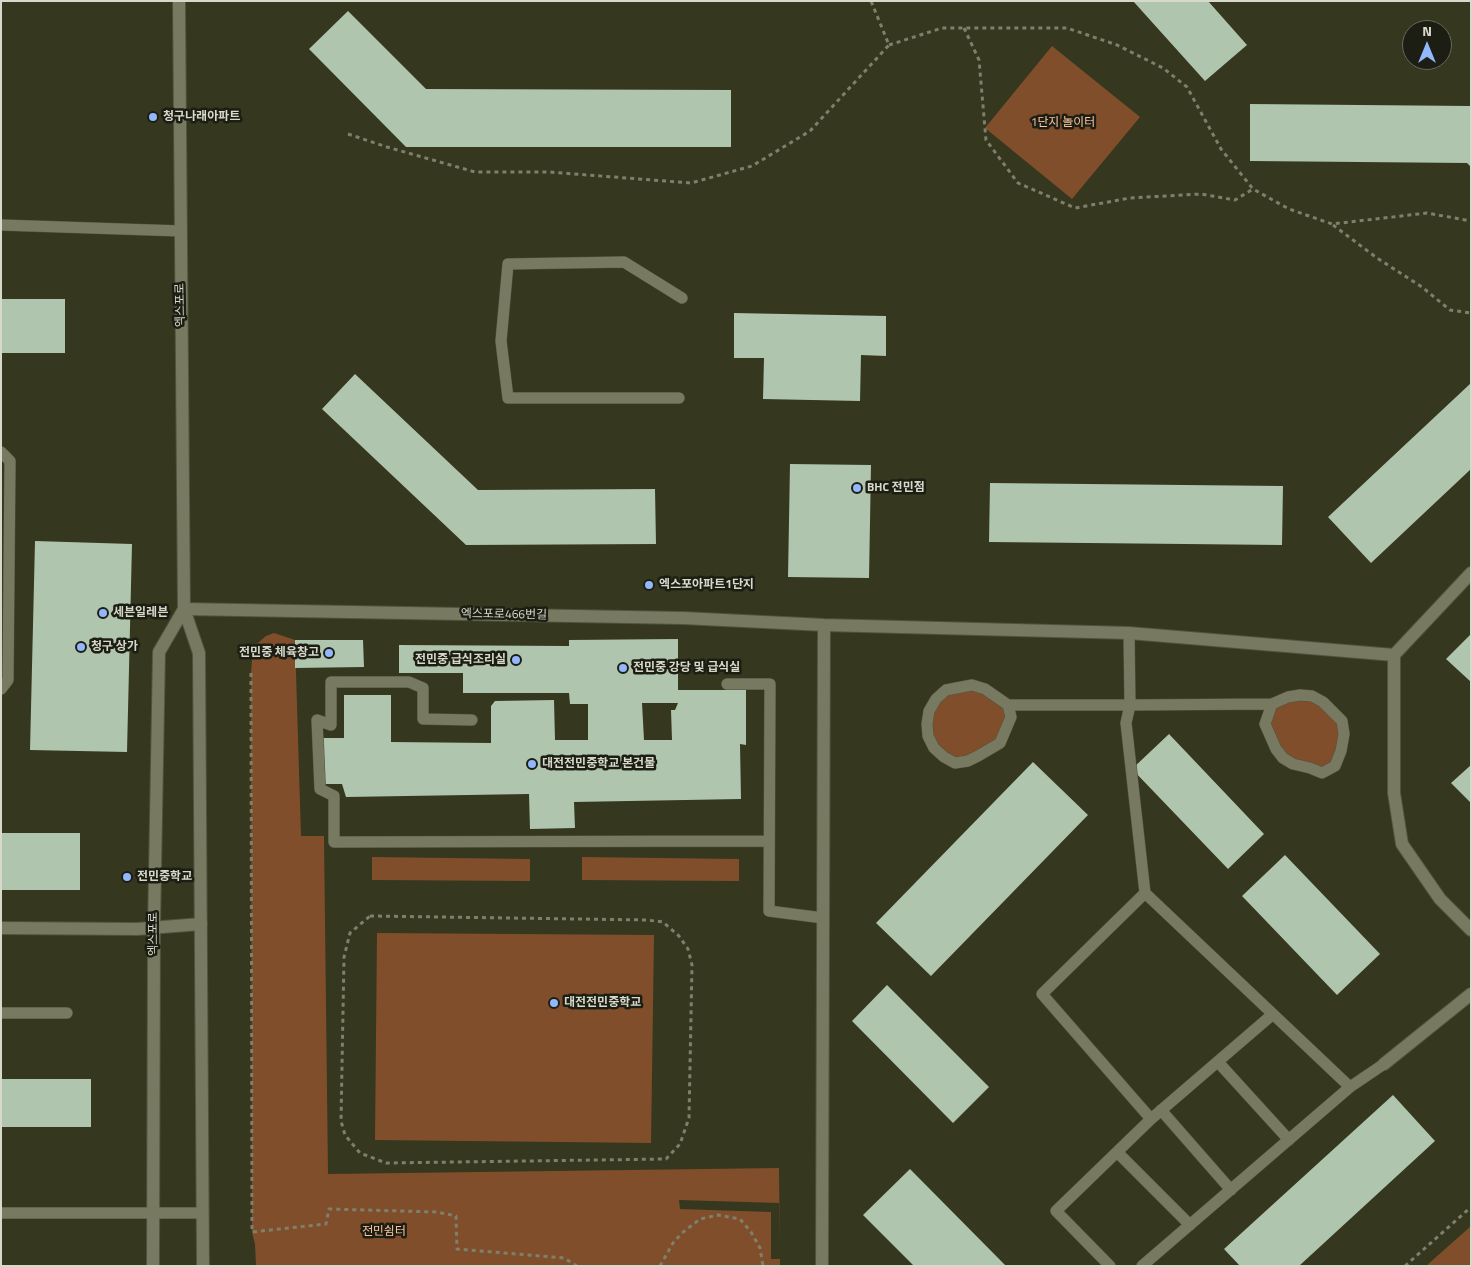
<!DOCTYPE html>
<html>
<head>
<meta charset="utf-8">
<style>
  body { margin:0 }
  #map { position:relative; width:1472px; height:1267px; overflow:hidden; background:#35371f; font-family:"Titillium Web",sans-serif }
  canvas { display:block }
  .frame { position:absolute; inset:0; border:2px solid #d7d9cb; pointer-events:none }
  .north { position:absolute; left:1402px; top:20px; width:50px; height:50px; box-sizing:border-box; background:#1d1e13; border:1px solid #67695d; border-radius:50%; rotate:0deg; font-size:14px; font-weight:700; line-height:20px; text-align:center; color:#d7d9cb }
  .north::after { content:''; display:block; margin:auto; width:18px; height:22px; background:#93b7fd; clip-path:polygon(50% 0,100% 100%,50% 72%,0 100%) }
</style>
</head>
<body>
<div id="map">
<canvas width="1472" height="1267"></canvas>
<div class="frame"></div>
<div class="north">N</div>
</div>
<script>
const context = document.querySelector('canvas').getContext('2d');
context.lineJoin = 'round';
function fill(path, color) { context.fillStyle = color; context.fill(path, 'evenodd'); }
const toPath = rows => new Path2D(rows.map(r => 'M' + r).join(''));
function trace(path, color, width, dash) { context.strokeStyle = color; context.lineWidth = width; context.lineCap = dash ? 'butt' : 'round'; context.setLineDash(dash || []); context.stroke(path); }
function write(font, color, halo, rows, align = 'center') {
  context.font = font + ' "Titillium Web","Noto Sans KR",sans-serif'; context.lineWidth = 5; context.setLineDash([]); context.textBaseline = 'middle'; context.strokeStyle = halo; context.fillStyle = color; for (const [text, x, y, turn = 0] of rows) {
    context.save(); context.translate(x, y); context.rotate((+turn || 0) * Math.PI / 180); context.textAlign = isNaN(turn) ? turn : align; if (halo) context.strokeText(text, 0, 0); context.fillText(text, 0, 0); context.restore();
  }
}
fill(toPath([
  [1052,46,1140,117,1072,199,985,128],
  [274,633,295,640,301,836,324,836,328,1174,779,1168,780,1266,256,1266,255,1244,252,1232,251,673,253,647,266,636],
  [679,1200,779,1203,780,1259,771,1259,771,1212,680,1209],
  [972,685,1008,705,1011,717,1000,743,955,763,934,748,929,711,936,699],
  [1312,696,1342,721,1341,751,1322,773,1294,764,1269,736,1272,704],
  [372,857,530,859,530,881,372,880],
  [582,857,739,859,739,881,582,880],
  [377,933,654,935,651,1143,375,1140],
  [1471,1226,1471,1266,1426,1266]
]), '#814e2b');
fill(toPath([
  [1133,1,1208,1,1247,45,1205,81],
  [348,11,426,89,731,90,731,147,406,147,309,49],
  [1250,104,1471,106,1471,167,1467,163,1250,161],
  [1,299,65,299,65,353,1,353],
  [734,313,886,316,886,356,861,355,860,401,763,399,764,358,734,358],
  [355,374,478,490,655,489,656,544,466,545,322,409],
  [1471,383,1471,469,1371,563,1328,517],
  [790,464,871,465,869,578,788,577],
  [990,483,1283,486,1282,545,989,542],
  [35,541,132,544,127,752,30,750],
  [1471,634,1471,682,1446,659],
  [678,639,678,690,746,690,746,745,740,744,741,799,574,802,575,828,530,829,529,794,346,797,342,784,323,784,323,738,344,738,344,695,391,695,391,742,491,743,491,706,495,701,554,700,555,740,588,740,588,704,570,704,569,693,463,693,463,673,399,673,399,645,569,646,569,640],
  [642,703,678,703,675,710,671,710,672,740,644,740],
  [295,640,363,640,364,667,295,668],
  [1169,734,1264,834,1228,869,1132,769],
  [1033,762,1088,815,931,976,876,923],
  [1471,765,1471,803,1451,783],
  [1,833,80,833,80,890,1,890],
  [1285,855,1380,954,1337,995,1242,896],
  [887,985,989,1087,953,1123,852,1021],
  [1,1079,91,1079,91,1127,1,1127],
  [1393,1095,1435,1141,1299,1266,1240,1266,1224,1249],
  [910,1169,1006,1266,914,1266,863,1215]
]), '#afc5ae');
const service = toPath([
  [1,225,181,231],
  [679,398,508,398,501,341,508,264,624,262,682,298],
  [1,452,10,461,8,680,1,689],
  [727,684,770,684,769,911,823,918],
  [972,685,985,689,1008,705,1011,717,1000,743,978,756,968,761,955,763,944,757,934,748,928,736,927,724,929,711,936,699,946,690,972,685],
  [1300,695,1312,696,1323,702,1342,721,1344,734,1341,751,1335,766,1322,773,1310,768,1293,764,1283,758,1276,749,1265,724,1272,704,1288,697,1300,695],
  [1008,705,1130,705,1129,633],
  [472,720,423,719,423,688,409,682,331,682,331,725,317,720,320,789,334,796,334,842,769,841],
  [1145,893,1126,723,1130,705,1272,704],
  [1,1013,67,1013],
  [1273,1014,1151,1119,1042,994,1145,893,1350,1087,1384,1064],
  [1218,1062,1289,1140],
  [1161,1110,1231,1190],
  [1117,1152,1190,1225],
  [1,1213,202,1213],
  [1110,1266,1056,1211,1151,1119],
  [1142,1266,1350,1087]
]);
const minor = toPath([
  [184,609,683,618,824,625,1129,633,1394,655,1394,793,1402,844,1440,899,1471,930],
  [1394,655,1471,573],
  [1,928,137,929,201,924],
  [1384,1064,1471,994],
  [822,1266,824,625]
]);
const secondary = toPath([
  [179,1,184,609,199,653,203,1266],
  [153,1266,154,927,159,652,184,609]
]);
trace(service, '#51533e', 12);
trace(minor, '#51533e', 14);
trace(secondary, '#51533e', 14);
trace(toPath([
  [964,28,979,60,986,140,1018,183,1075,208,1130,198,1201,194,1235,200,1253,189],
  [889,45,942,28,1067,28,1117,45,1163,68,1187,87,1221,149,1253,189,1289,209,1332,224,1427,213,1471,221],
  [348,134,387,147,475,172,549,172,691,183,752,166,810,131,889,45,871,1],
  [1333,225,1377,258,1422,287,1450,310,1471,313],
  [251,673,252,1232,326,1224,329,1209,437,1212,456,1216,457,1249,564,1258,577,1266],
  [370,916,647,920,663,922,679,936,688,949,692,965,689,1118,680,1144,666,1159,386,1163,360,1153,345,1135,341,1121,344,957,350,933,370,916],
  [660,1266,673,1243,682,1233,700,1219,718,1215,740,1219,751,1232,760,1248,763,1266],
  [1405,1266,1471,1207]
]), '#7e806c', 3, [4, 4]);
trace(service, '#777a60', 11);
trace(minor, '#777a60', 12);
trace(secondary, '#777a60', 12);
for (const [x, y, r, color] of [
  [153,117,5,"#93b7fd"],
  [857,488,5,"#93b7fd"],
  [649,585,5,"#93b7fd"],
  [103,613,5,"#93b7fd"],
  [81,647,5,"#93b7fd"],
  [329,653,5,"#93b7fd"],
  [516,660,5,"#93b7fd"],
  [623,668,5,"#93b7fd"],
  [532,764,5,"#93b7fd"],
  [127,877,5,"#93b7fd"],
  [554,1003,5,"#93b7fd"]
]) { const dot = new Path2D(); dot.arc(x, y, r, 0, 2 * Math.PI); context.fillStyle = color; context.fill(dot); trace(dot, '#1d1e13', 2); }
write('bold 12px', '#d7d9cb', '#1d1e13', [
  ["청구나래아파트",163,117],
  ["BHC 전민점",867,488],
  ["엑스포아파트1단지",659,585],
  ["세븐일레븐",113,613],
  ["청구 상가",91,647],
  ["전민중 체육창고",319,653,"right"],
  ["전민중 급식조리실",506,660,"right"],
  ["전민중 강당 및 급식실",633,668],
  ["대전전민중학교 본건물",542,764],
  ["전민중학교",137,877],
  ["대전전민중학교",564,1003]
], 'left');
write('12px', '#fcc3a0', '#1d1e13', [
  ["1단지 놀이터",1063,123],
  ["전민쉼터",384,1232]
]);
write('12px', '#d7d9cb', '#1d1e13', [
  ["엑스포로",181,305,-91],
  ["엑스포로466번길",504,615,1],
  ["엑스포로",154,934,-90]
]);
</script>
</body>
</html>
